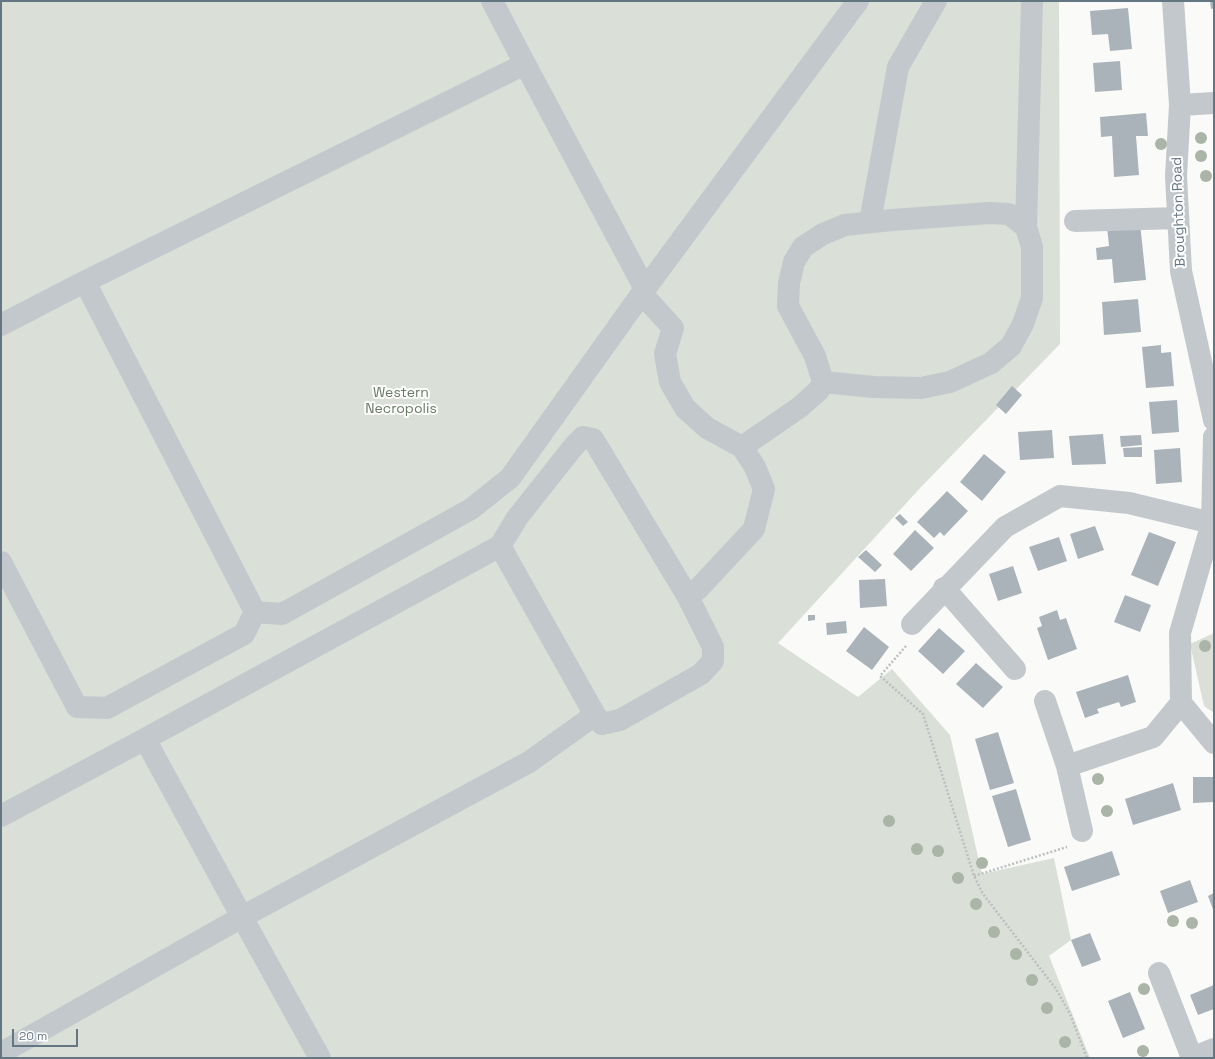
<!DOCTYPE html>
<html>
<head>
<meta charset="utf-8">
<style>
  body { margin:0 }
  #map { position:relative; width:1215px; height:1059px; overflow:hidden; background:#fafaf8; font-family:"Space Grotesk",sans-serif }
  canvas { display:block }
  .frame { position:absolute; inset:0; border:2px solid #657683; pointer-events:none }
  .scale { position:absolute; left:12px; top:1029px; width:66px; height:18px; box-sizing:border-box; border:2px solid #657683; border-top:0; padding-left:5px; font-size:12px; line-height:14px; white-space:nowrap; color:#657683; -webkit-text-stroke:3px #fff; paint-order:stroke }
</style>
</head>
<body>
<div id="map">
<canvas width="1215" height="1059"></canvas>
<div class="frame"></div>
<div class="scale">20 m</div>
</div>
<script>
const context = document.querySelector('canvas').getContext('2d');
context.lineJoin = 'round';
function fill(path, color) { context.fillStyle = color; context.fill(path, 'evenodd'); }
const toPath = rows => new Path2D(rows.map(r => 'M' + r).join(''));
function trace(path, color, width, dash) { context.strokeStyle = color; context.lineWidth = width; context.lineCap = dash ? 'butt' : 'round'; context.setLineDash(dash || []); context.stroke(path); }
function write(font, color, halo, rows, align = 'center') {
  context.font = font + ' "Space Grotesk",sans-serif'; context.lineWidth = 4; context.setLineDash([]); context.textBaseline = 'middle'; context.strokeStyle = halo; context.fillStyle = color; for (const [text, x, y, turn = 0] of rows) {
    context.save(); context.translate(x, y); context.rotate((+turn || 0) * Math.PI / 180); context.textAlign = isNaN(turn) ? turn : align; if (halo) context.strokeText(text, 0, 0); context.fillText(text, 0, 0); context.restore();
  }
}
fill(toPath([
  [1,1,1059,1,1060,344,922,486,778,643,858,697,892,669,950,735,982,874,1054,858,1071,940,1049,956,1090,1058,1,1058],
  [1214,633,1214,713,1204,706,1190,644]
]), '#dadfd7');
fill(toPath([
  [1210,1,1214,1,1214,8,1211,9],
  [1128,8,1132,49,1110,51,1108,34,1092,35,1090,11],
  [1120,61,1122,90,1095,92,1093,63],
  [1146,113,1148,136,1136,136,1139,175,1114,177,1112,136,1101,137,1100,117],
  [1140,223,1146,280,1114,283,1112,259,1097,260,1096,248,1109,246,1107,227],
  [1138,299,1141,332,1104,335,1102,302],
  [1161,345,1161,353,1171,352,1174,386,1146,388,1142,347],
  [1012,386,1022,395,1006,414,996,405],
  [1177,400,1179,432,1152,434,1149,402],
  [1052,430,1054,458,1020,460,1018,432],
  [1103,434,1106,464,1072,465,1069,436],
  [1141,435,1142,445,1121,447,1120,436],
  [1142,447,1142,457,1124,457,1123,448],
  [1180,448,1182,482,1156,484,1154,450],
  [984,454,1006,472,982,501,960,482],
  [947,491,968,511,944,536,940,532,934,538,917,522],
  [900,514,908,522,903,526,895,518],
  [1095,526,1104,550,1078,559,1070,534],
  [915,530,934,548,911,571,893,554],
  [1149,532,1176,542,1158,586,1131,575],
  [1059,537,1067,561,1038,571,1029,547],
  [866,550,882,565,875,572,858,557],
  [1013,566,1022,593,998,601,989,574],
  [885,579,887,606,860,608,859,580],
  [1125,595,1151,605,1140,632,1114,622],
  [1057,610,1060,620,1066,618,1077,649,1048,660,1037,628,1042,626,1039,617],
  [808,615,815,615,815,620,808,621],
  [846,621,847,633,827,635,826,623],
  [864,627,889,647,872,670,846,651],
  [939,628,965,651,943,674,918,651],
  [976,663,1003,687,983,708,956,684],
  [1128,675,1136,702,1121,707,1119,702,1097,709,1099,713,1085,718,1076,692],
  [998,732,1014,783,990,790,975,739],
  [1193,777,1214,777,1214,802,1193,803],
  [1173,783,1181,810,1133,825,1125,799],
  [1016,789,1031,840,1008,847,992,796],
  [1112,851,1120,875,1072,891,1064,867],
  [1190,880,1198,902,1168,913,1160,891],
  [1214,893,1214,912,1208,896],
  [1090,933,1101,960,1082,967,1071,940],
  [1214,985,1214,1009,1198,1015,1190,995],
  [1130,992,1145,1029,1123,1038,1108,1001]
]), '#aab3b9');
trace(toPath([
  [906,646,880,676,923,714,974,876,983,894,1056,989,1070,1014,1087,1058],
  [974,876,1067,847]
]), '#bbbfc2', 2.5, [2, 2]);
trace(toPath([
  [492,1,525,64],
  [1173,1,1180,105,1176,176,1181,271,1214,420],
  [1180,105,1214,103],
  [1075,221,1178,218],
  [870,222,898,67,936,1],
  [1026,227,1032,1],
  [645,289,858,1],
  [642,294,673,328,665,354,670,382,685,408,707,428,742,447,755,467,764,489,754,529,698,589,688,597,713,647,713,661,701,674,620,720,602,724,595,715,500,546,517,518,574,446,583,437,593,439,688,597],
  [1,325,78,285,525,64,645,289,510,478,471,509,282,614,255,612,85,282],
  [1214,437,1212,523,1180,633,1181,703,1214,743],
  [742,447,800,407,819,390,823,382,815,356,788,306,789,283,794,262,803,247,823,234,845,225,892,220,990,213,1009,214,1026,227,1032,247,1032,298,1023,324,1011,346,991,363,950,382,921,388,874,387,823,382],
  [500,546,145,739,242,917,529,762,595,715],
  [1,562,77,707,107,708,244,634,255,612],
  [944,588,1015,669],
  [912,624,1005,527,1060,496,1129,503,1212,523],
  [1045,701,1067,766,1082,831],
  [1067,766,1153,737,1181,703],
  [1,816,145,739],
  [1159,973,1192,1058,1214,1049],
  [1,1053,242,917,320,1058]
]), '#c3c8cc', 22);
context.fillStyle = '#aab4a7';
for (const [x, y] of [
  [1201,138],
  [1161,144],
  [1201,156],
  [1206,176],
  [1205,646],
  [1098,779],
  [1107,811],
  [889,821],
  [917,849],
  [938,851],
  [982,863],
  [958,878],
  [976,904],
  [1173,921],
  [1192,923],
  [994,932],
  [1016,954],
  [1032,980],
  [1144,989],
  [1047,1008],
  [1065,1042],
  [1143,1051]
]) { context.beginPath(); context.arc(x, y, 6, 0, 2 * Math.PI); context.fill(); }
write('14px', '#657683', '#fff', [
  ["Broughton Road",1179,212,-92]
]);
write('14px', '#687a64', '#fff', [
  ["Western",401,393],
  ["Necropolis",401,409]
]);
</script>
</body>
</html>
